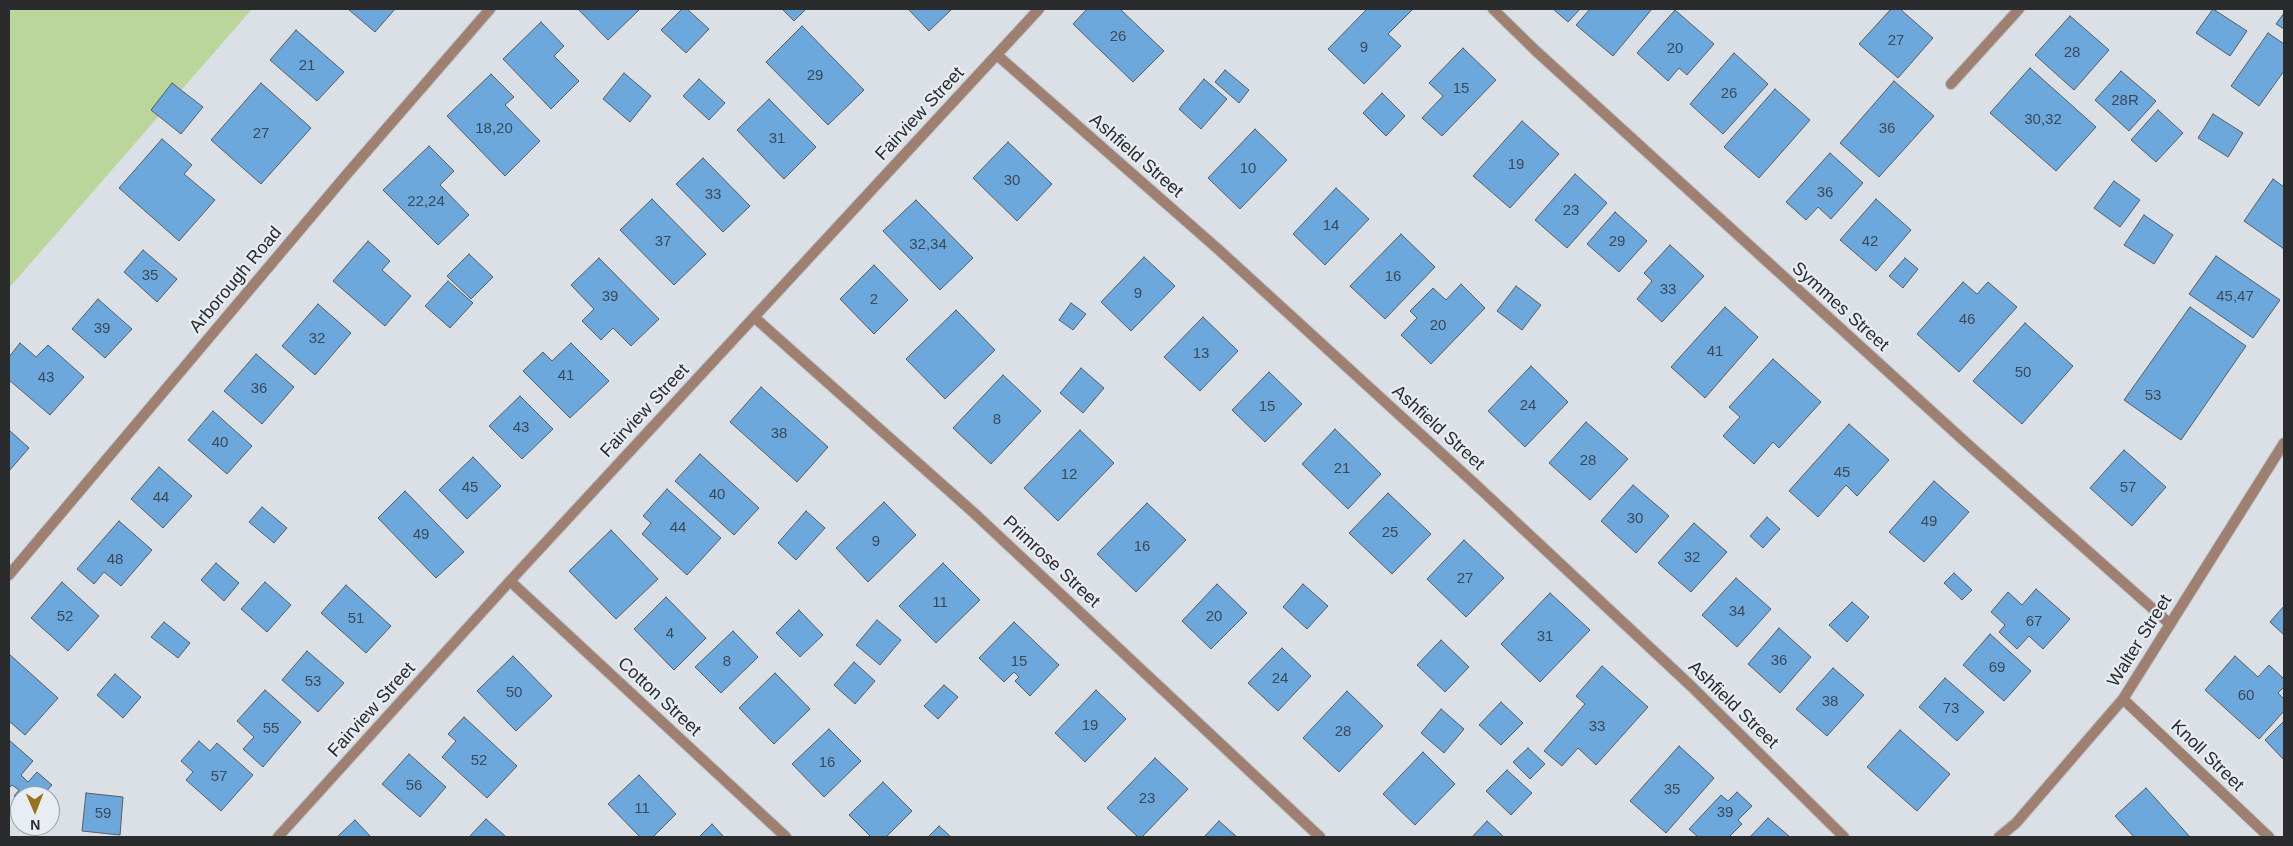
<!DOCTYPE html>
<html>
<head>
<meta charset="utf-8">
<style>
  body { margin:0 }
  #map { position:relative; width:2293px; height:846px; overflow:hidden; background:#dae0e5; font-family:Arial,sans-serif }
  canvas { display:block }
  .frame { position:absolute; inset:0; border:10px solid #292b2d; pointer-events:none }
  .north { position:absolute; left:10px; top:786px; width:50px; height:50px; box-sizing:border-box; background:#e7edf2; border:1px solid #9b9fa3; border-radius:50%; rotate:179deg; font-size:14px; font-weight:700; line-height:20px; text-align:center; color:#292b2d }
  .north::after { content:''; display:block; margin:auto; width:18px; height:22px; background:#98721d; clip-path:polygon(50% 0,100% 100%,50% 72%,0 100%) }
</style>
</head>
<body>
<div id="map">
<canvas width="2293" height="846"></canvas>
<div class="frame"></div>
<div class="north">N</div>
</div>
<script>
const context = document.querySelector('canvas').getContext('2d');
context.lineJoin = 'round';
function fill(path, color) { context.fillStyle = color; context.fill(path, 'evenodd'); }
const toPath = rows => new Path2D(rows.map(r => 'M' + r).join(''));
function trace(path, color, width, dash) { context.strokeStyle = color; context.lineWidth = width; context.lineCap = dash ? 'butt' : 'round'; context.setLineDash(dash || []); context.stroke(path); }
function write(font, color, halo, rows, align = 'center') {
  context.font = font + ' Arial,sans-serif'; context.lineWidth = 4.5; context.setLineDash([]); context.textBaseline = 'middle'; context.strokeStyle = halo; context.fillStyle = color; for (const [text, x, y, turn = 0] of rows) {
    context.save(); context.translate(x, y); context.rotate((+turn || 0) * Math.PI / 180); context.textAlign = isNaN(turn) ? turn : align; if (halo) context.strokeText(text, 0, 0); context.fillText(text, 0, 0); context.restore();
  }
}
fill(toPath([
  [9,9,252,9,9,288]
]), '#bbd69b');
const building = toPath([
  [348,9,395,9,375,32,348,9],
  [578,9,638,9,639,10,608,40,578,9],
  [682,9,687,9,709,29,686,53,661,30,682,9],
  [782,9,806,9,794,21,782,9],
  [908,9,952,9,929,31,908,9],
  [1087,9,1120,9,1164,51,1133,82,1073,24,1087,9],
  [1367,9,1413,9,1388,34,1401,46,1364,84,1328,49,1367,9],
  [1553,9,1580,9,1568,22,1553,9],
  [1590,9,1652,9,1613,56,1576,25,1590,9],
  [1891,9,1900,9,1933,38,1898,78,1859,44,1891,9],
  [2213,9,2247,31,2230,56,2196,33,2213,9],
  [1675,10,1714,44,1687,75,1679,68,1668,81,1637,53,1675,10],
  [2284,13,2284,29,2276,24,2284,13],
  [2070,16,2109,50,2074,90,2035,55,2070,16],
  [541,22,564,46,554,56,579,81,551,109,503,59,541,22],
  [802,26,864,90,828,125,766,62,802,26],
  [296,30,344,72,317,101,270,60,296,30],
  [2268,33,2284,44,2284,71,2259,106,2231,86,2268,33],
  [1463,48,1496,80,1442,136,1422,118,1443,96,1429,83,1463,48],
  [1734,53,1768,84,1723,134,1690,104,1734,53],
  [2030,68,2096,127,2056,171,1990,113,2030,68],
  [1225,70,1249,90,1239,103,1215,82,1225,70],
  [2121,71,2156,101,2129,131,2095,100,2121,71],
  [624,73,651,96,630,122,603,99,624,73],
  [491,74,514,97,505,105,540,141,505,176,447,116,491,74],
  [699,79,725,103,709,120,683,96,699,79],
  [1204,79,1227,99,1201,129,1179,109,1204,79],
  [1894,81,1934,116,1879,177,1840,143,1894,81],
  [172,83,203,107,181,134,151,110,172,83],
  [261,83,311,128,261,184,211,140,261,83],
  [1775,89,1810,120,1759,178,1724,147,1775,89],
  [1382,93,1405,116,1386,136,1363,113,1382,93],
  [769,99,816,147,784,179,737,130,769,99],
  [2158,110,2183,133,2156,162,2131,140,2158,110],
  [2213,114,2243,133,2228,157,2198,138,2213,114],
  [1522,121,1559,154,1510,208,1473,176,1522,121],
  [1255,129,1287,160,1240,209,1208,178,1255,129],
  [162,139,192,165,184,174,215,200,179,241,119,188,162,139],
  [1008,142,1052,184,1017,221,973,178,1008,142],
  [429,146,454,171,440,185,469,215,438,245,383,190,429,146],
  [1830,153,1863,183,1831,219,1818,207,1806,220,1786,202,1830,153],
  [703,158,750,206,723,232,676,184,703,158],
  [1575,174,1607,203,1567,248,1535,220,1575,174],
  [2273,179,2284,187,2284,249,2244,221,2273,179],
  [2114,181,2140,200,2120,227,2094,208,2114,181],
  [1336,188,1369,219,1325,265,1293,234,1336,188],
  [652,199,706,254,674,285,620,230,652,199],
  [1876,199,1911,230,1876,271,1840,240,1876,199],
  [916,200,973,258,940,290,883,231,916,200],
  [1615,212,1647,241,1619,272,1587,244,1615,212],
  [2144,215,2173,235,2154,264,2124,245,2144,215],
  [1401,234,1435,267,1385,319,1350,286,1401,234],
  [368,241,390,261,382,270,411,296,385,326,333,281,368,241],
  [1670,245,1704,276,1662,322,1637,299,1652,281,1644,273,1670,245],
  [143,250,177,279,157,302,124,272,143,250],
  [469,254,493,277,471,299,447,276,469,254],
  [2216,256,2280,300,2253,338,2189,294,2216,256],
  [1144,257,1175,286,1131,331,1101,302,1144,257],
  [599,258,659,319,631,346,613,328,601,340,582,321,594,309,571,285,599,258],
  [1905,258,1918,269,1903,288,1889,276,1905,258],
  [874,265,908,300,874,334,840,299,874,265],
  [448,281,473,303,450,328,425,306,448,281],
  [1963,282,1977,294,1988,282,2017,307,1959,372,1917,334,1963,282],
  [1461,284,1485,308,1431,364,1401,335,1417,318,1410,311,1433,288,1446,300,1461,284],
  [1516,286,1541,305,1522,330,1497,311,1516,286],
  [98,299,132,329,105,358,72,329,98,299],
  [1071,303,1086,314,1073,330,1059,320,1071,303],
  [318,304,351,333,315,375,282,346,318,304],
  [1725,307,1758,337,1705,398,1671,367,1725,307],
  [2190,307,2246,346,2181,440,2124,400,2190,307],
  [956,310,995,350,945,399,906,359,956,310],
  [1203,317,1238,351,1200,391,1164,357,1203,317],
  [2025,323,2073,366,2022,424,1973,381,2025,323],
  [20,343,36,357,48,345,84,377,50,415,9,380,9,357,20,343],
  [571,343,609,381,570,418,523,371,543,352,552,361,571,343],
  [256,354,294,387,262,424,224,391,256,354],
  [1773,359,1821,402,1779,448,1773,442,1754,464,1723,436,1740,417,1729,407,1773,359],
  [1531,366,1568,402,1525,447,1488,411,1531,366],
  [1081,368,1104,388,1083,413,1060,393,1081,368],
  [1269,372,1302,404,1265,442,1232,410,1269,372],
  [1003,375,1041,411,991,464,953,428,1003,375],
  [761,387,828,447,797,482,730,422,761,387],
  [520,396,553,429,522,459,489,426,520,396],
  [213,411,252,446,227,474,188,440,213,411],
  [1586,422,1628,459,1590,500,1549,463,1586,422],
  [1849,424,1889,460,1857,496,1846,485,1818,517,1789,491,1849,424],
  [1335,429,1381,474,1348,509,1302,464,1335,429],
  [9,430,29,448,9,471,9,430],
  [1080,430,1114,463,1058,521,1024,488,1080,430],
  [2124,450,2166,487,2132,526,2090,488,2124,450],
  [700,454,759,508,734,535,675,481,700,454],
  [473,457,501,486,467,519,439,490,473,457],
  [159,467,192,496,163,528,131,499,159,467],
  [1934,481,1969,512,1924,562,1889,532,1934,481],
  [1633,485,1669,516,1636,553,1601,521,1633,485],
  [667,489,721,538,687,575,642,534,651,523,643,516,667,489],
  [405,491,464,552,436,578,378,518,405,491],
  [1388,493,1431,534,1392,574,1349,533,1388,493],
  [884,502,916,535,868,582,836,548,884,502],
  [1147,503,1186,540,1136,592,1097,554,1147,503],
  [262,507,287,528,274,543,249,522,262,507],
  [806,511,825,528,796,560,778,543,806,511],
  [1767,517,1780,529,1763,548,1750,536,1767,517],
  [119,521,152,550,121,586,104,572,94,584,77,569,119,521],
  [1694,523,1727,552,1691,592,1658,563,1694,523],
  [611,530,658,579,616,619,569,571,611,530],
  [1464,540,1504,578,1466,617,1427,579,1464,540],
  [216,563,239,583,224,601,201,580,216,563],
  [943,563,980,600,936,643,899,606,943,563],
  [1954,573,1972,590,1962,600,1944,583,1954,573],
  [1736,578,1771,609,1737,647,1702,615,1736,578],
  [62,582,99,616,68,651,31,618,62,582],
  [265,582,291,605,267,632,241,609,265,582],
  [1217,584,1247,613,1211,649,1182,621,1217,584],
  [1303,584,1328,606,1307,629,1283,607,1303,584],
  [346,585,391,626,366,653,321,613,346,585],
  [2036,589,2070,619,2043,649,2029,636,2017,649,1999,632,2005,625,1991,612,2008,592,2022,605,2036,589],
  [1550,593,1590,630,1540,682,1501,644,1550,593],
  [666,597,706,638,674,670,634,629,666,597],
  [1852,602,1869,617,1847,642,1829,625,1852,602],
  [2284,606,2284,635,2270,622,2284,606],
  [799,610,823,635,800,657,776,633,799,610],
  [877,620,901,640,880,665,856,645,877,620],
  [164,622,190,643,178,658,151,637,164,622],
  [1014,622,1059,665,1030,696,1015,681,1019,677,1014,672,1004,682,979,658,1014,622],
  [1779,628,1811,657,1780,693,1748,664,1779,628],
  [733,631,758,657,721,693,695,667,733,631],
  [1990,634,2031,671,2004,701,1963,665,1990,634],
  [1441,640,1469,667,1445,692,1417,665,1441,640],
  [1282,648,1311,676,1278,711,1248,683,1282,648],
  [307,651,344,683,318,712,282,680,307,651],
  [9,654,58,698,25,735,9,721,9,654],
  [513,656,552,696,516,731,477,691,513,656],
  [2235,656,2258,677,2269,665,2284,679,2284,687,2278,693,2284,699,2284,711,2259,739,2205,690,2235,656],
  [854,662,875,681,855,704,834,685,854,662],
  [1602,666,1648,707,1596,765,1578,748,1562,766,1544,751,1585,704,1576,696,1602,666],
  [1833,668,1864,695,1827,736,1796,709,1833,668],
  [775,673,810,709,774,744,739,708,775,673],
  [115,674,141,697,123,718,97,695,115,674],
  [1945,678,1984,712,1957,741,1919,707,1945,678],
  [944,685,958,697,938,719,924,706,944,685],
  [265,690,301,722,263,767,243,749,254,737,237,721,265,690],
  [1096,690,1126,719,1085,762,1055,733,1096,690],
  [1347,691,1383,726,1339,772,1303,738,1347,691],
  [1501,702,1523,723,1501,745,1479,725,1501,702],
  [1441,709,1464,729,1444,753,1421,733,1441,709],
  [464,717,517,766,487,798,442,757,456,741,448,734,464,717],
  [2284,721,2284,760,2265,740,2284,721],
  [829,729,861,761,824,797,792,764,829,729],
  [1900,730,1950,774,1917,811,1867,767,1900,730],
  [9,740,33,761,21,775,28,782,37,772,52,785,42,796,20,796,20,801,14,796,19,790,12,785,9,788,9,740],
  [199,741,210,751,217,743,253,775,221,811,186,780,193,772,181,761,199,741],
  [1679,746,1714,778,1666,833,1630,801,1679,746],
  [1528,748,1545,764,1530,779,1513,762,1528,748],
  [1423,752,1455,784,1415,825,1383,794,1423,752],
  [409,754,446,787,420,817,382,784,409,754],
  [1155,758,1188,789,1142,837,1138,837,1107,808,1155,758],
  [1507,770,1532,793,1511,815,1486,791,1507,770],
  [639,775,676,814,653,837,640,837,608,804,639,775],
  [883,782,912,811,886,837,871,837,849,815,883,782],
  [2146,788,2190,837,2134,837,2115,816,2146,788],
  [1737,792,1752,806,1738,820,1742,824,1729,837,1698,837,1689,829,1721,795,1728,801,1737,792],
  [86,793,123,797,120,835,82,831,86,793],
  [1768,818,1790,837,1750,837,1768,818],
  [486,819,505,836,503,837,469,837,486,819],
  [355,820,371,837,337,837,355,820],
  [1219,821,1237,837,1204,837,1219,821],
  [1487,821,1504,837,1472,837,1487,821],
  [712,824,724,837,699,837,712,824],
  [939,826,951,837,928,837,939,826]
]);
fill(building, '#6ca8dc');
trace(building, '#585d61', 1);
const minor = toPath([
  [1493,9,1536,51,1973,449,2170,624],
  [997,55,1219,250,1475,484,1691,686,1844,837],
  [1951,84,2019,9],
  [754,317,974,513,1320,837],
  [9,575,347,174,490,9],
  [510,581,786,837],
  [2123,699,2269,837],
  [278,837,510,581,1039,9]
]);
const tertiary = toPath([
  [1999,837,2016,823,2123,699,2284,443]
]);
trace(minor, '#b7bcc0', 12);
trace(tertiary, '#b7bcc0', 12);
trace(minor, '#9e7f70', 10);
trace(tertiary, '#9e7f70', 10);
write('15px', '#3a4a59', null, [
  ["26",1118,37],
  ["27",1896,41],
  ["9",1364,48],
  ["20",1675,49],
  ["28",2072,53],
  ["21",307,66],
  ["29",815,76],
  ["15",1461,89],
  ["26",1729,94],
  ["28R",2125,101],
  ["30,32",2043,120],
  ["18,20",494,129],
  ["36",1887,129],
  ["27",261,134],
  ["31",777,139],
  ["19",1516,165],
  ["10",1248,169],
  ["30",1012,181],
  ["36",1825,193],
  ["33",713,195],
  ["22,24",426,202],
  ["23",1571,211],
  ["14",1331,226],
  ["37",663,242],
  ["29",1617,242],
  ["42",1870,242],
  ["32,34",928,245],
  ["35",150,276],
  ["16",1393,277],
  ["33",1668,290],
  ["9",1138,294],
  ["39",610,297],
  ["45,47",2235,297],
  ["2",874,300],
  ["46",1967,320],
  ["20",1438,326],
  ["39",102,329],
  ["32",317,339],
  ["41",1715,352],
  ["13",1201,354],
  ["50",2023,373],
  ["41",566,376],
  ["43",46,378],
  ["36",259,389],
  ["53",2153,396],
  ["24",1528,406],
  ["15",1267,407],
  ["8",997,420],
  ["43",521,428],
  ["38",779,434],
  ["40",220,443],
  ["28",1588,461],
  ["21",1342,469],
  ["45",1842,473],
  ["12",1069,475],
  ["45",470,488],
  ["57",2128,488],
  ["40",717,495],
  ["44",161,498],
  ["30",1635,519],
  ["49",1929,522],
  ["44",678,528],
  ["25",1390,533],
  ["49",421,535],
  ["9",876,542],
  ["16",1142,547],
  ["32",1692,558],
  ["48",115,560],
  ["27",1465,579],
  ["11",940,603],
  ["34",1737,612],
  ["52",65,617],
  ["20",1214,617],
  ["51",356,619],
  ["67",2034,622],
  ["4",670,634],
  ["31",1545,637],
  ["36",1779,661],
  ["8",727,662],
  ["15",1019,662],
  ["69",1997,668],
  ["24",1280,679],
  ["53",313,682],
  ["50",514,693],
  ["60",2246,696],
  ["38",1830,702],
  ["73",1951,709],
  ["19",1090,726],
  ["33",1597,727],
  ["55",271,729],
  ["28",1343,732],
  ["52",479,761],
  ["16",827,763],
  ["57",219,777],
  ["56",414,786],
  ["35",1672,790],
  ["23",1147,799],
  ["11",642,809],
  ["39",1725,813],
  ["59",103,814]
]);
write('18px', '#292b2d', '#e7edf2', [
  ["Fairview Street",920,114,-47],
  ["Ashfield Street",1136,156,41],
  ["Arborough Road",236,280,-50],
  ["Symmes Street",1840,307,42],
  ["Fairview Street",645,411,-47],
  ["Ashfield Street",1438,428,42],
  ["Primrose Street",1051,562,43],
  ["Walter Street",2140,641,-58],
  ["Cotton Street",659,697,43],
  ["Ashfield Street",1733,705,44],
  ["Fairview Street",372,710,-48],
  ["Knoll Street",2207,756,44]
]);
</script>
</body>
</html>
